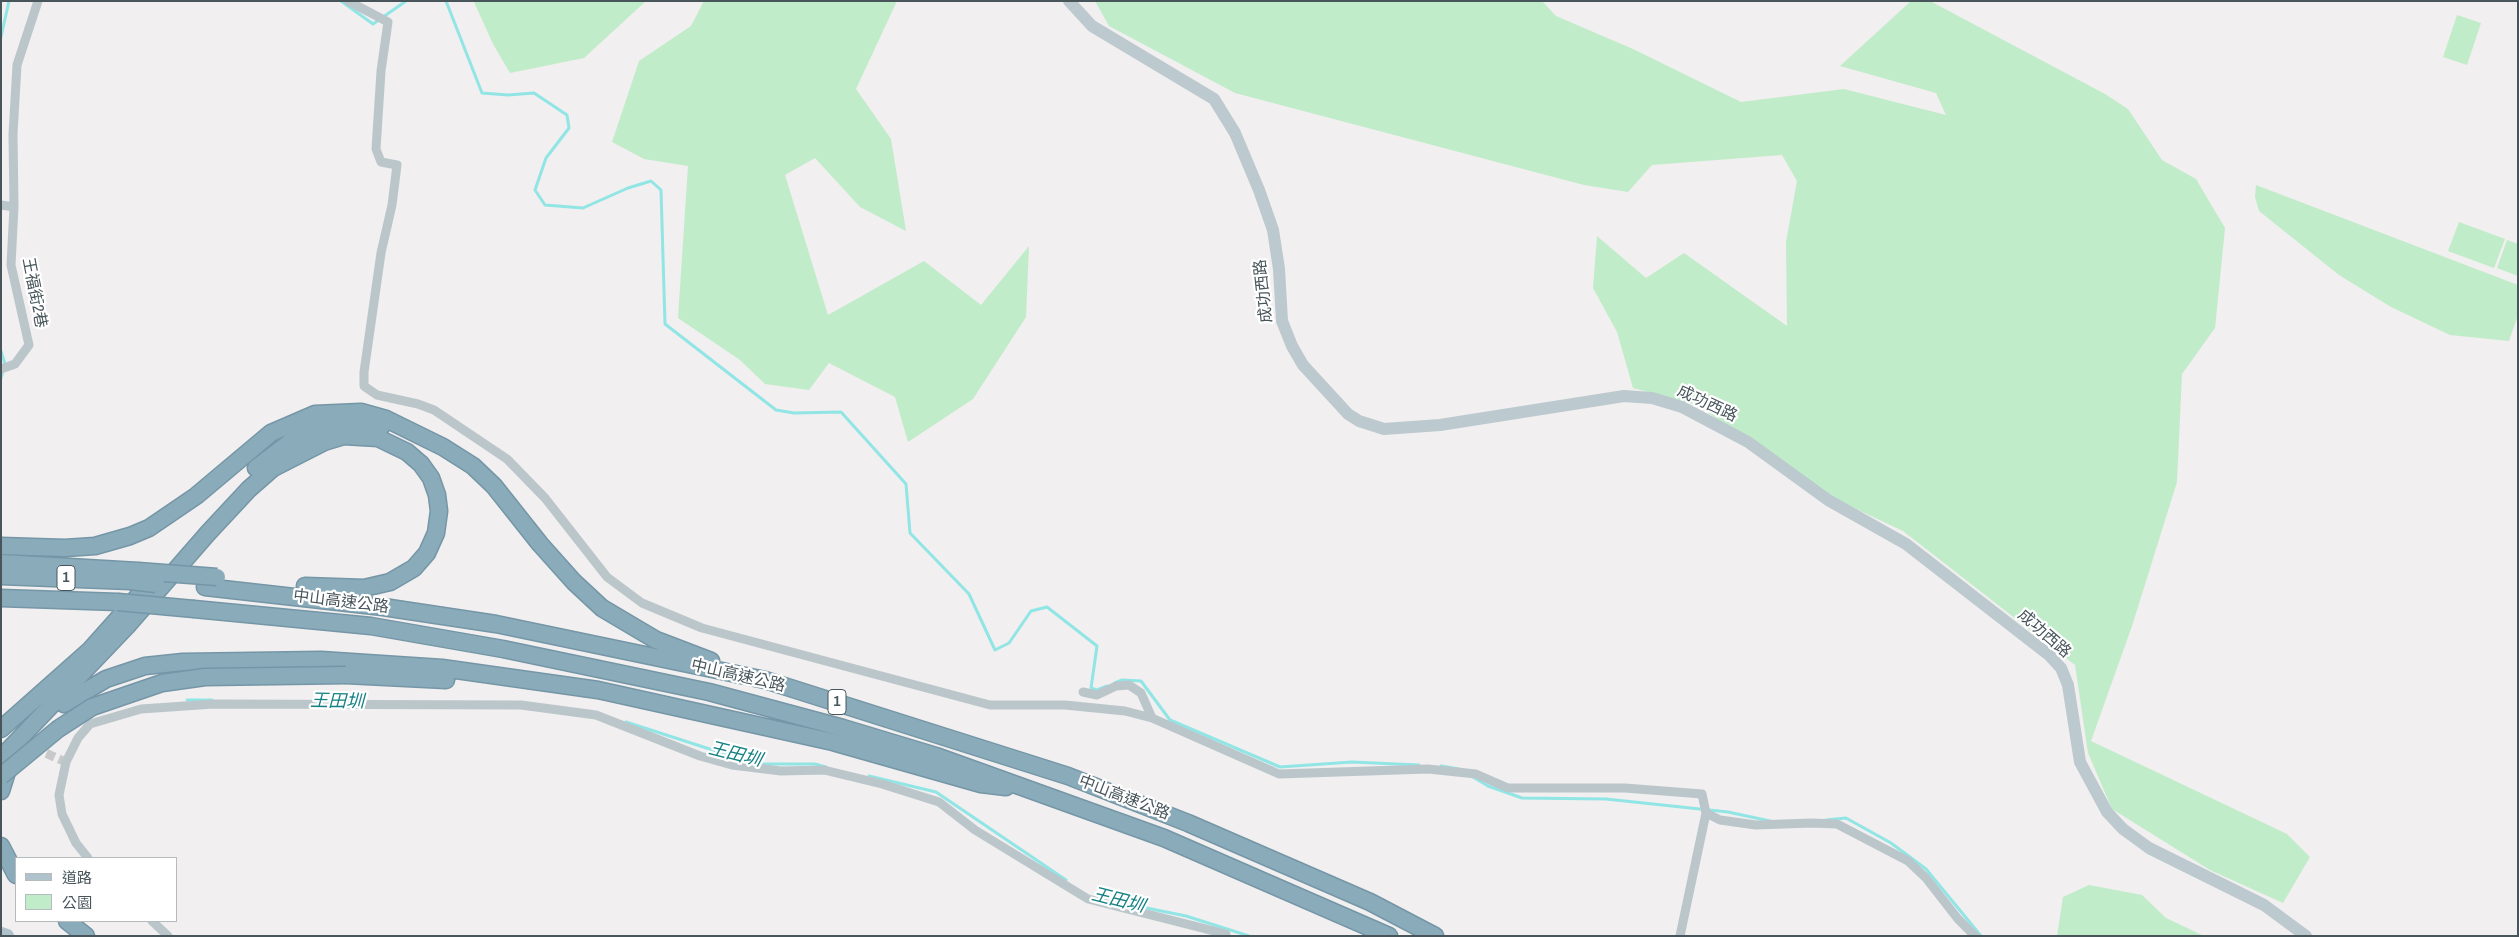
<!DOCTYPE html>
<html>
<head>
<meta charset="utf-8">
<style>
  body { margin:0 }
  #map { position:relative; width:2519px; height:937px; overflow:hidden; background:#f1efef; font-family:"Archivo Narrow","Noto Sans TC",sans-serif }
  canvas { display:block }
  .frame { position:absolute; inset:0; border:2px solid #48565b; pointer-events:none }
  .legend { position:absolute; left:15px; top:857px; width:162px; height:65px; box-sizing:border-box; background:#fff; border:1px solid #b6bbbd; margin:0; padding:6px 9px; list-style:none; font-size:15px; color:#48565b }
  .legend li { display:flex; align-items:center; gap:10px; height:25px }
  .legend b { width:25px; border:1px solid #b6bbbd }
</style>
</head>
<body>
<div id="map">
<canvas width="2519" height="937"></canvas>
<div class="frame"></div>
<ul class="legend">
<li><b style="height:6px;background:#b0c3cc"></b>道路</li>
<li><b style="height:14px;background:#c0ecc9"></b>公園</li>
</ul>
</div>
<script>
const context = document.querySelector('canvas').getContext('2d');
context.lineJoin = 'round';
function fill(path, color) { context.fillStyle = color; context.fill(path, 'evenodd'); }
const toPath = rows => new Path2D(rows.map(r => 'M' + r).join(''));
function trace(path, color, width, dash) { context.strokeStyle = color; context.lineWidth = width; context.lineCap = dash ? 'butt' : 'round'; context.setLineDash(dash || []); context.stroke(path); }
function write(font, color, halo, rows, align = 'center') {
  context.font = font + ' "Archivo Narrow","Noto Sans TC",sans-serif'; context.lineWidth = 4.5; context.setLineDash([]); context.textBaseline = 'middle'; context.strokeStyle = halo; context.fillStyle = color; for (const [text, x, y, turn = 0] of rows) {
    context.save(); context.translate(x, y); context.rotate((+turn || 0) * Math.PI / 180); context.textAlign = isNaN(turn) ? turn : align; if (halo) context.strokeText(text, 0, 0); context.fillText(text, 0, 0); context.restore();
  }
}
fill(toPath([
  [646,1,584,58,510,73,493,44,474,2],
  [704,1,897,1,856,89,891,139,906,231,860,207,815,158,785,175,828,315,924,261,981,305,1029,246,1026,317,973,399,908,442,895,397,829,363,809,390,765,384,740,360,678,318,688,166,644,159,612,142,639,61,691,26],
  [1095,1,1542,1,1556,16,1633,49,1741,102,1844,89,1946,115,1936,93,1840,66,1911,1,1930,1,2105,94,2128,109,2162,160,2196,179,2225,228,2215,328,2182,374,2177,482,2132,626,2091,741,2287,834,2310,857,2283,903,2210,870,2112,809,2088,753,2075,665,1903,531,1820,492,1697,405,1633,388,1617,332,1593,288,1597,236,1646,278,1684,253,1787,326,1786,242,1797,181,1782,155,1652,165,1628,192,1584,185,1235,93,1109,26],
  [2457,15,2481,23,2467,65,2443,57],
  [2256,185,2518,285,2518,315,2509,341,2450,335,2391,307,2339,275,2259,211,2255,197],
  [2459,222,2505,239,2494,268,2448,251],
  [2507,240,2518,244,2518,276,2497,268],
  [2089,885,2142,895,2166,918,2204,936,2057,936,2063,897]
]), '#c0ecc9');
trace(toPath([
  [341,1,373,24,406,1],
  [446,1,482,93,508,95,534,93,567,115,569,128,546,158,535,190,545,205,583,208,628,188,651,181,661,190,665,324,776,410,794,413,841,412,906,484,910,533,969,594,995,650,1009,643,1031,611,1047,607,1097,646,1091,688,1097,690,1107,686],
  [1,37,9,1],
  [1,351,5,364,1,378],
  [1115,683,1122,680,1141,681,1170,720,1280,767,1352,762,1419,765],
  [187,700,212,700],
  [626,722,756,764,815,764,826,767],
  [1441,766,1459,769],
  [869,776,936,792,1066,880],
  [1473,777,1488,786,1522,798,1606,799,1728,812,1770,821],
  [1826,820,1846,818,1891,843,1926,869,1981,936],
  [1117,902,1186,916,1249,936]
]), '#91e5e5', 3);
trace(toPath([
  [34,748,66,762]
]), '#c7c9ca', 9, [9, 4.5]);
const highway = toPath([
  [256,468,294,439,310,431,338,424,366,423,381,427],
  [1,546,65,548,95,546,130,536,149,528,196,496,271,433,315,414,361,412,386,419,443,447,473,466,494,486,540,544,574,582,602,608,656,640,711,661],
  [1,563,138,571],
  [1,576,130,581],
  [205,587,383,607,496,624,765,680,1068,776,1188,823,1370,902,1435,936],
  [1,598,118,602],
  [194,609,371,626,503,649,709,692,843,728,936,756,1164,838,1389,936],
  [346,675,446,680],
  [64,704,106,679,145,666,183,662,321,660,442,668,598,690,833,742,981,784,1006,787],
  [1,729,90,650,140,594],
  [1,758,127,626,208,533,249,489,273,468,324,442,344,436,378,438,407,452,421,464,431,478,437,495,439,511,436,533,427,553,414,568,390,582,364,588,305,586],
  [1,791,10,762],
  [1,846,16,875],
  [67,921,86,936]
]);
trace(highway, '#7596a6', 19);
trace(toPath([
  [348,1,388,22,381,71,376,149,381,162,397,165,392,205,381,253,364,372,364,386,377,395,418,404,434,410,507,459,545,498,607,577,642,603,702,628,990,705,1065,705,1125,711,1152,718,1279,774,1428,769,1476,774,1508,788,1625,788,1702,794,1706,813,1680,936],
  [1,205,14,207],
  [1,369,15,364,29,345,11,265,14,207,13,134,17,65,38,1],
  [1083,692,1097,695,1116,686,1129,685,1141,693,1152,718],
  [1706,813,1720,820,1756,825,1811,823,1837,824,1908,861,1926,878,1958,919,1975,936],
  [88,858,76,843,62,814,59,795,66,762,78,738,90,724,141,709,214,704,521,705,596,715,700,756,732,765,781,771,824,770,882,784,939,802,975,830,1088,899,1226,934],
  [152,921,168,936]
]), '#bbc6cb', 9);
trace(toPath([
  [1069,1,1092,26,1214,99,1235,133,1259,190,1273,230,1279,269,1282,321,1292,346,1303,365,1348,414,1359,421,1384,429,1440,425,1624,396,1652,398,1682,407,1748,442,1828,500,1906,544,2049,655,2061,668,2068,685,2080,762,2107,812,2123,829,2149,848,2264,905,2306,936]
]), '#bcc9cf', 12);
trace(toPath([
  [1,934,7,936]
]), '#b0c3cc', 14);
trace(highway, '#8aabba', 16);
const highwayBridge = toPath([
  [138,571,217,577],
  [130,581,156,584],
  [118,602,194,609],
  [1,776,58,729,92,707,162,683,205,677,346,675]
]);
trace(highwayBridge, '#7596a6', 19, []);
trace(highwayBridge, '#8aabba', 16);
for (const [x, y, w] of [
  [66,578,18],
  [837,702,18]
]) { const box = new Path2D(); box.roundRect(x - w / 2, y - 12.5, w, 25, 4); context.fillStyle = '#fff'; context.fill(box); trace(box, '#48565b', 1); }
write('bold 15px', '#48565b', null, [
  ["1",66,578],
  ["1",837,702]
]);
write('16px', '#48565b', '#fff', [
  ["成功西路",1264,291,-96],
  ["王福街2巷",34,293,79],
  ["成功西路",1707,404,25],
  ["中山高速公路",341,602,7],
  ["成功西路",2044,634,41],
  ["中山高速公路",738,676,13],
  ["中山高速公路",1124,798,21]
]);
write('italic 18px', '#168283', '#fff', [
  ["王田圳",337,702,1],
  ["王田圳",735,755,14],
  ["王田圳",1118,901,14]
]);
</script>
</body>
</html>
